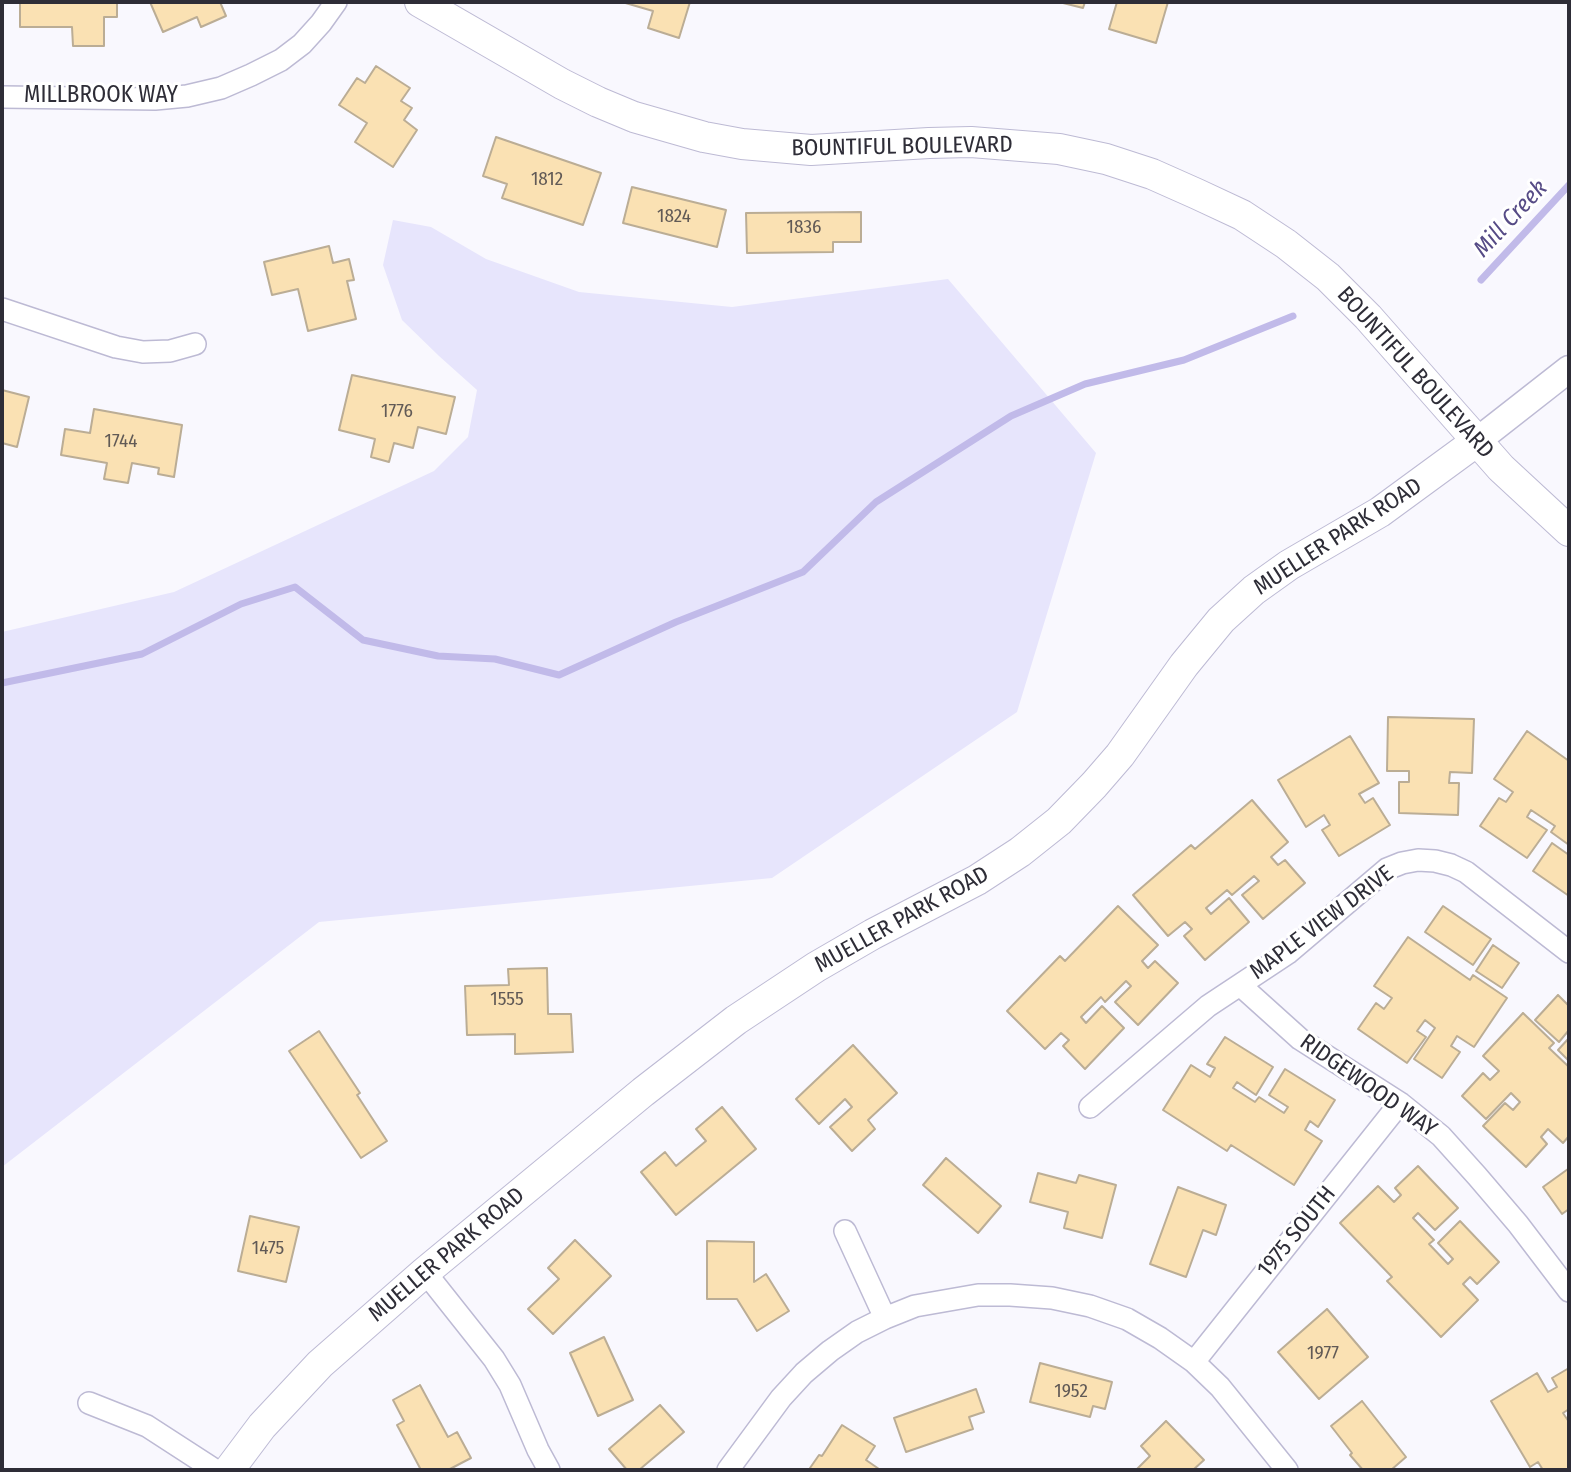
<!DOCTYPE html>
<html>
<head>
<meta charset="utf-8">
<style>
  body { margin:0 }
  #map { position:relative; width:1571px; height:1472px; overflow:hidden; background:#f9f8fe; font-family:"Fira Sans Condensed",sans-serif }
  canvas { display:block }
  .frame { position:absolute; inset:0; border:4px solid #2e2d37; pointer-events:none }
</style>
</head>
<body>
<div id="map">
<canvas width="1571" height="1472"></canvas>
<div class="frame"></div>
</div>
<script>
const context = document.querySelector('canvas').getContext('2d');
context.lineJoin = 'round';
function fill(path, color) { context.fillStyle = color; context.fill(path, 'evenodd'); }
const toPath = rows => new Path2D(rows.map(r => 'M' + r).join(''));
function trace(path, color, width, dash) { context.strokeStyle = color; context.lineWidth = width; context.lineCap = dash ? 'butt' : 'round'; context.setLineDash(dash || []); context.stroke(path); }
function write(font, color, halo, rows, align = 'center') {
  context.font = font + ' "Fira Sans Condensed",sans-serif'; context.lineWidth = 6; context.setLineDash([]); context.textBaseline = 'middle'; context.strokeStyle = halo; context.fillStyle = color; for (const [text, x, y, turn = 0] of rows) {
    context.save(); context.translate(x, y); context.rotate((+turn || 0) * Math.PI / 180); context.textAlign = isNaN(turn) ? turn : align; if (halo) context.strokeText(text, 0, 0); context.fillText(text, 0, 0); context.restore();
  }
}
fill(toPath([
  [393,220,431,227,486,259,579,292,732,307,948,279,1096,453,1017,712,772,878,319,922,2,1167,2,632,174,592,434,471,468,437,477,390,439,356,402,320,383,265]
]), '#e7e5fc');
trace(toPath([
  [1481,280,1569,185],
  [2,683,142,654,241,604,295,587,363,640,438,656,495,659,559,675,676,622,803,572,876,502,1011,416,1085,384,1184,360,1293,316]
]), '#c1bae9', 7);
const building = toPath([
  [20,2,117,2,117,17,104,17,104,46,73,46,72,27,20,27,20,2],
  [150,2,220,2,226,16,201,27,197,17,163,32,150,2],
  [622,2,690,2,679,38,648,28,653,11,622,2],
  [1059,2,1085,2,1083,8,1059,2],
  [1117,2,1168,2,1156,43,1109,29,1117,2],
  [376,66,410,88,401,101,412,108,404,120,417,130,393,167,355,142,367,123,339,105,357,78,365,83,376,66],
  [496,137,601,173,583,225,502,198,507,184,483,176,496,137],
  [632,187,726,210,717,247,623,223,632,187],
  [861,212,861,242,833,242,833,252,747,253,746,213,861,212],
  [329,246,333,263,349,259,354,280,347,281,356,319,308,331,298,289,272,295,264,262,329,246],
  [352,375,455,397,446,434,418,427,413,448,394,443,389,462,371,457,375,439,339,430,352,375],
  [2,390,29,397,17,447,2,443,2,390],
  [94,409,182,425,174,477,158,474,159,468,132,463,128,483,104,479,107,463,61,455,65,429,90,433,94,409],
  [1388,717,1474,719,1472,773,1450,772,1449,783,1459,783,1458,815,1399,813,1399,782,1409,782,1409,771,1387,771,1388,717],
  [1527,731,1569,761,1569,845,1551,832,1555,826,1531,810,1527,817,1547,830,1527,858,1480,826,1499,798,1506,802,1513,792,1494,779,1527,731],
  [1350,736,1379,783,1359,794,1365,803,1373,798,1390,825,1339,856,1322,830,1330,825,1324,815,1306,827,1278,780,1350,736],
  [1252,800,1288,842,1271,857,1278,865,1285,860,1305,883,1263,919,1242,895,1259,881,1254,876,1232,895,1227,890,1206,908,1211,914,1229,898,1249,922,1205,960,1184,936,1192,929,1185,922,1168,936,1133,895,1191,845,1195,849,1252,800],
  [1552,843,1569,855,1569,896,1533,871,1552,843],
  [1118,906,1158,945,1142,961,1148,968,1155,961,1178,983,1138,1025,1115,1002,1131,986,1126,981,1105,1002,1101,997,1081,1017,1086,1023,1102,1006,1124,1028,1085,1069,1063,1046,1069,1040,1061,1033,1045,1049,1007,1011,1060,956,1065,961,1118,906],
  [1443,906,1491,939,1473,965,1425,932,1443,906],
  [1408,937,1470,980,1473,975,1507,998,1474,1047,1457,1036,1451,1046,1460,1052,1442,1078,1414,1059,1435,1028,1425,1020,1417,1031,1426,1037,1407,1063,1358,1029,1376,1003,1384,1009,1392,998,1374,986,1408,937],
  [1493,945,1519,963,1502,988,1476,971,1493,945],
  [547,968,548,1014,571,1014,573,1052,515,1054,515,1034,467,1035,465,986,509,985,508,969,547,968],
  [1558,995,1569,1006,1569,1030,1559,1042,1535,1020,1558,995],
  [1523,1013,1554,1043,1549,1048,1569,1067,1569,1136,1563,1143,1548,1129,1541,1137,1547,1144,1526,1167,1483,1126,1505,1103,1513,1110,1520,1102,1511,1093,1486,1119,1462,1096,1483,1073,1490,1080,1499,1071,1483,1056,1523,1013],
  [319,1031,360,1093,357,1095,387,1141,361,1158,289,1051,319,1031],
  [1225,1037,1273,1067,1256,1095,1237,1082,1233,1088,1255,1102,1259,1097,1284,1113,1288,1107,1269,1095,1285,1069,1335,1100,1318,1127,1310,1121,1305,1130,1322,1141,1294,1185,1231,1145,1227,1151,1163,1110,1191,1065,1210,1077,1215,1068,1207,1064,1225,1037],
  [1569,1038,1569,1061,1558,1050,1569,1038],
  [853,1045,897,1093,868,1120,875,1129,852,1151,830,1127,852,1107,845,1099,819,1124,796,1099,853,1045],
  [722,1107,756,1149,676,1215,641,1172,665,1152,676,1166,706,1141,696,1129,722,1107],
  [946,1158,1001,1206,978,1233,923,1185,946,1158],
  [1418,1166,1458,1208,1435,1230,1418,1213,1413,1218,1434,1240,1429,1244,1448,1264,1453,1259,1438,1243,1460,1221,1499,1262,1477,1284,1470,1277,1463,1284,1478,1300,1441,1337,1387,1281,1392,1277,1340,1223,1378,1186,1394,1202,1401,1195,1395,1188,1418,1166],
  [1568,1169,1569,1209,1562,1214,1543,1187,1568,1169],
  [1038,1173,1076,1183,1079,1175,1116,1185,1102,1238,1064,1228,1068,1212,1030,1202,1038,1173],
  [1178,1187,1226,1205,1216,1235,1203,1230,1186,1277,1150,1264,1178,1187],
  [250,1216,299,1227,286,1282,238,1271,250,1216],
  [575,1240,611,1276,553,1334,528,1309,559,1279,548,1268,575,1240],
  [707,1241,754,1242,754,1282,766,1274,789,1311,757,1331,737,1299,707,1299,707,1241],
  [1327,1309,1368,1357,1319,1399,1278,1352,1327,1309],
  [604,1337,633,1400,598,1416,570,1353,604,1337],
  [1040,1363,1112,1382,1105,1409,1093,1406,1090,1417,1030,1402,1040,1363],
  [1569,1368,1569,1409,1563,1413,1569,1422,1569,1470,1543,1470,1538,1462,1530,1467,1491,1401,1537,1373,1548,1392,1557,1387,1552,1378,1569,1368],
  [420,1385,448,1437,457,1432,471,1458,448,1470,421,1470,397,1425,404,1421,393,1400,420,1385],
  [976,1389,984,1412,969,1417,973,1429,906,1452,894,1418,976,1389],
  [1362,1401,1406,1457,1391,1470,1363,1470,1350,1455,1352,1453,1331,1426,1362,1401],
  [660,1405,684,1432,639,1470,627,1470,609,1449,660,1405],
  [1166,1421,1204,1460,1193,1470,1136,1470,1150,1456,1141,1446,1166,1421],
  [842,1425,875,1446,866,1460,879,1469,878,1470,813,1470,810,1468,819,1455,822,1456,842,1425]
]);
fill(building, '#fae1b3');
trace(building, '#bbad95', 2);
const minor = toPath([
  [2,97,155,99,187,96,221,88,251,75,281,60,302,44,321,23,336,2],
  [2,309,116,347,143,352,170,351,195,344],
  [1240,985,1300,1039,1400,1103,1441,1136,1477,1176,1518,1224,1569,1291],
  [1090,1107,1208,1006,1288,953,1387,869,1402,863,1418,860,1435,861,1451,865,1466,872,1569,952],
  [845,1231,885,1318],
  [425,1272,494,1359,510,1385,538,1450,549,1470],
  [1194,1362,1400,1103],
  [89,1403,147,1426,215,1470],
  [728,1470,781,1398,804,1373,830,1351,857,1332,885,1318,915,1306,978,1295,1010,1295,1052,1298,1090,1306,1127,1319,1160,1338,1194,1362,1220,1387,1287,1470]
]);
const tertiary = toPath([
  [1477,441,1569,369]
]);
const secondary = toPath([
  [420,2,562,84,598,102,634,117,704,137,742,144,811,150,929,143,971,142,1059,149,1106,159,1152,174,1197,194,1242,215,1286,244,1328,277,1368,317,1501,468,1569,531],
  [229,1470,262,1426,320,1364,425,1272,643,1092,736,1020,816,967,873,934,977,880,1020,852,1059,821,1094,785,1120,755,1184,665,1221,620,1254,590,1289,565,1380,512,1477,441]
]);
trace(minor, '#bdbad4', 24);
trace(tertiary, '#bdbad4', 29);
trace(secondary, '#bdbad4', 32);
trace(minor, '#fff', 21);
trace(tertiary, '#fff', 26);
trace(secondary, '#fff', 30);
write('19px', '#615a56', null, [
  ["1812",547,180],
  ["1824",674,217],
  ["1836",804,228],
  ["1776",397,412],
  ["1744",121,442],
  ["1555",507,1000],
  ["1475",268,1249],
  ["1977",1323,1354],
  ["1952",1071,1392]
]);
write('23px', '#2e2d37', '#fff', [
  ["MILLBROOK WAY",101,96],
  ["BOUNTIFUL BOULEVARD",902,147,-1],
  ["BOUNTIFUL BOULEVARD",1415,373,48],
  ["MUELLER PARK ROAD",1338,537,-33],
  ["MUELLER PARK ROAD",902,920,-29],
  ["MAPLE VIEW DRIVE",1322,923,-37],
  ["RIDGEWOOD WAY",1368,1086,35],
  ["1975 SOUTH",1297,1232,-51],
  ["MUELLER PARK ROAD",447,1255,-40]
]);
write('italic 24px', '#564b86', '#fff', [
  ["Mill Creek",1511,219,-47]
]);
</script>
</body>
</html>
